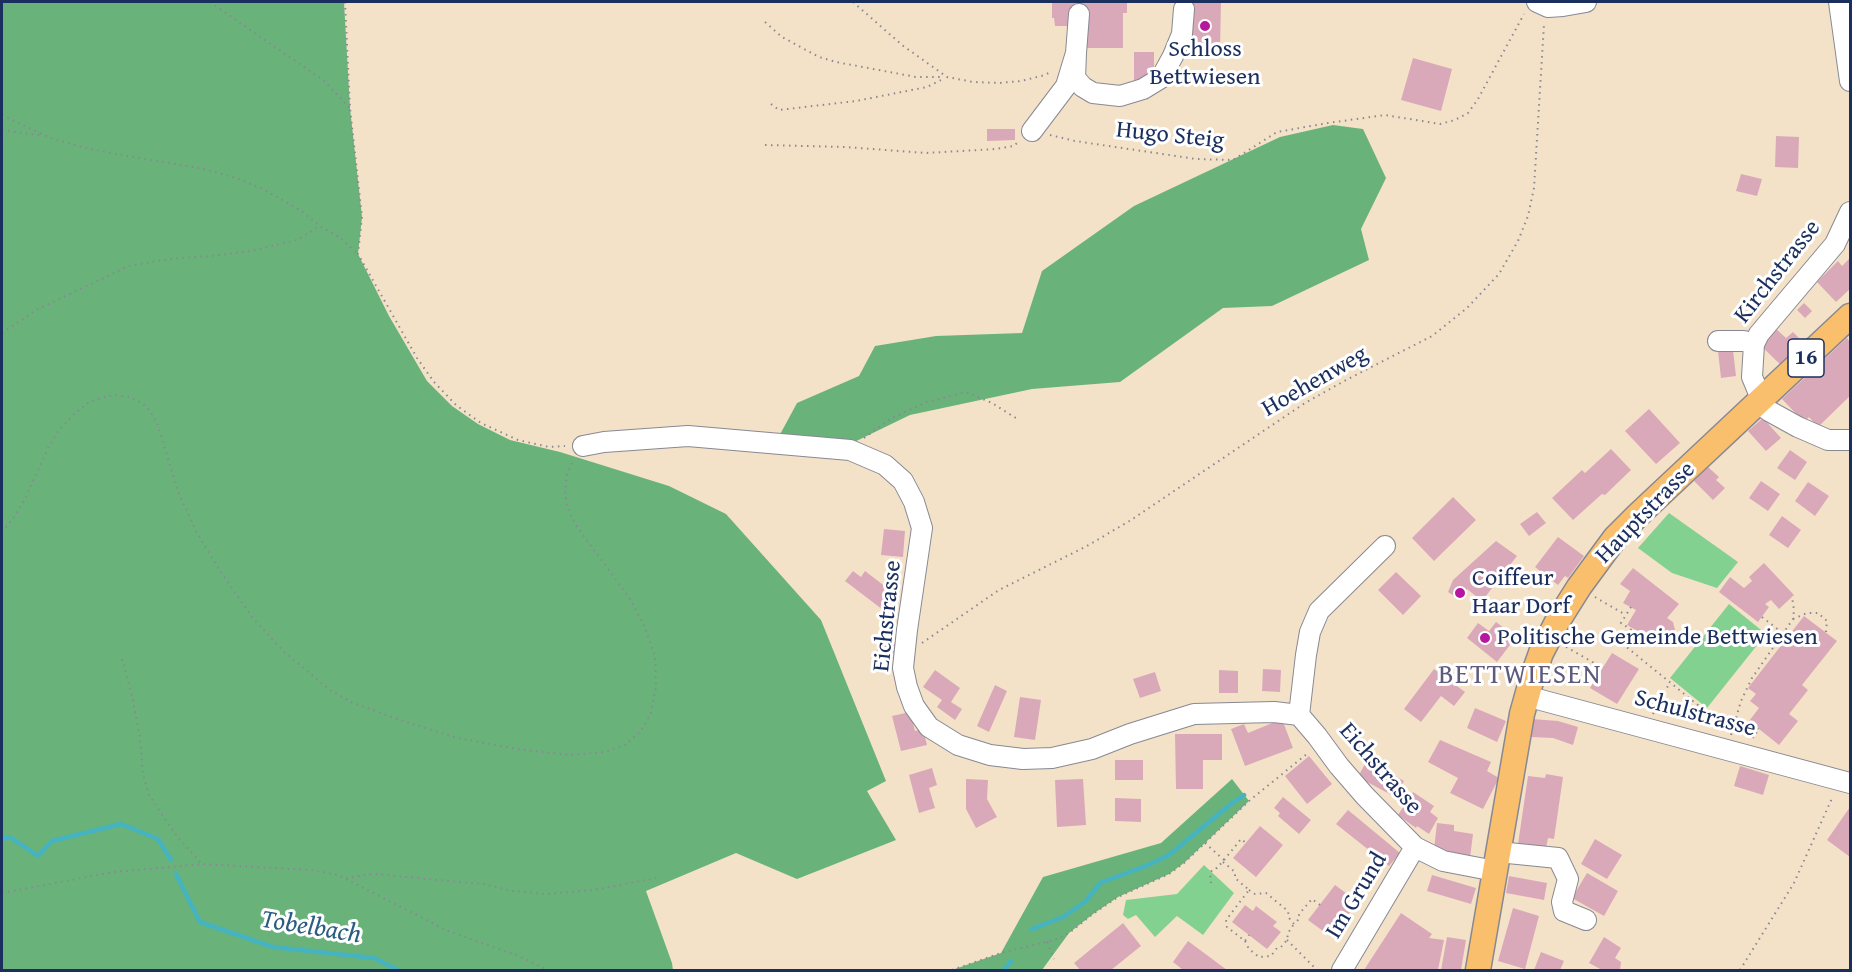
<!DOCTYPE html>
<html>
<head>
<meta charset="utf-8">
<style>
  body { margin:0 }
  #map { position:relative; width:1852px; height:972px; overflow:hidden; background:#f4e2c8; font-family:"Gentium Book Plus",serif }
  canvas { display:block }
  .frame { position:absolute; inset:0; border:3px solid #1b2f5e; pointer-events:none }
</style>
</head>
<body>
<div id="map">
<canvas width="1852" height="972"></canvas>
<div class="frame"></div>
</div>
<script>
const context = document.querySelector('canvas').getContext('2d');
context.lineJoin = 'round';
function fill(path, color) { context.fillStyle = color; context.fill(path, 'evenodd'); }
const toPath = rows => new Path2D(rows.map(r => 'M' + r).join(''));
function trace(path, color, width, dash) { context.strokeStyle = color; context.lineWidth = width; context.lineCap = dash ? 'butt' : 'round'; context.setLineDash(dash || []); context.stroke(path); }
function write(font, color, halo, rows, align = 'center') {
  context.font = font + ' "Gentium Book Plus",serif'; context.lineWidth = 6; context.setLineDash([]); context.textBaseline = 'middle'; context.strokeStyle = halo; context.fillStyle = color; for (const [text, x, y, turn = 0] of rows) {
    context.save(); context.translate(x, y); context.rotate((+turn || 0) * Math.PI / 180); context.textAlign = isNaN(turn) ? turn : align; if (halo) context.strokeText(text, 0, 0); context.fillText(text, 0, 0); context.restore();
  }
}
fill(toPath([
  [1669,513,1738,562,1717,588,1672,573,1638,548],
  [1729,604,1766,634,1707,708,1670,678],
  [1204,865,1234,893,1203,935,1177,916,1155,937,1136,915,1128,919,1123,915,1126,900,1177,894]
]), '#82d190');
fill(toPath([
  [2,2,344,2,350,108,362,217,358,254,389,316,427,381,452,406,478,424,510,440,560,452,669,486,726,514,821,620,886,781,867,791,896,840,797,879,736,853,646,891,672,963,673,970,2,970],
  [1333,125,1363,129,1386,178,1361,229,1369,260,1272,306,1223,308,1120,382,1032,389,910,415,844,447,777,440,797,403,859,376,875,346,936,336,1022,333,1042,271,1134,206,1280,137],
  [1232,779,1249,801,1184,863,1169,874,1118,897,1093,914,1069,933,1042,970,952,970,1001,953,1043,877,1161,843]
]), '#69b37a');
trace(toPath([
  [2,839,10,837,38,856,52,841,121,824,158,839,171,860],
  [176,874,200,922,273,947,374,958,398,970],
  [1032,929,1063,917,1086,901,1100,883,1148,865,1169,855,1232,803,1244,795],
  [1004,970,1011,961]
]), '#45b3c0', 4.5);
fill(toPath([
  [1052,2,1127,2,1127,13,1123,13,1123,48,1082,48,1075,26,1055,26,1054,18,1052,18],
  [1190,2,1221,2,1220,51,1189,50],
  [1134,52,1154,52,1154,81,1134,81],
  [1413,58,1452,69,1441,111,1401,100],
  [987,129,1015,129,1015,140,987,141],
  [1776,136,1799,137,1798,168,1775,167],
  [1741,174,1762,179,1757,196,1736,191],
  [1850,258,1850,289,1836,302,1817,282,1838,261,1842,266],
  [1804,303,1812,311,1805,318,1797,310],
  [1774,327,1786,338,1793,332,1807,346,1785,369,1758,343],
  [1847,338,1850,342,1850,396,1818,427,1809,417,1804,422,1782,399],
  [1733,350,1736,376,1721,378,1718,351],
  [1649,409,1680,443,1656,464,1625,431],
  [1763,418,1781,438,1766,451,1748,431],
  [1611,449,1631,470,1605,495,1602,494,1573,520,1552,498,1582,470,1585,473],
  [1790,450,1807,462,1795,480,1777,468],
  [1708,467,1719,477,1716,480,1725,488,1713,500,1694,481],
  [1761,481,1780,494,1768,511,1749,498],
  [1808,482,1829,496,1815,516,1795,501],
  [1453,497,1476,520,1434,561,1412,538],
  [1537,512,1546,523,1529,536,1520,524],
  [1782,516,1801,530,1788,548,1769,535],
  [884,529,905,531,903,557,881,555],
  [1558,537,1584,556,1568,578,1565,576,1558,585,1535,567],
  [1496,541,1517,556,1482,601,1467,589,1459,599,1448,592,1453,580],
  [1764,563,1794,595,1779,609,1771,600,1765,604,1769,607,1758,622,1719,592,1730,577,1744,588,1752,581,1749,577],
  [1633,568,1679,604,1667,618,1673,622,1675,630,1665,647,1627,625,1636,610,1623,603,1630,591,1620,584],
  [853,571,861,577,865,571,899,597,887,613,845,581],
  [1396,572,1421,596,1403,615,1378,590],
  [1804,616,1837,641,1802,685,1808,690,1789,714,1798,721,1779,745,1749,721,1759,708,1750,701,1756,694,1748,688],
  [1496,622,1516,637,1497,662,1467,638,1478,623,1489,631],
  [878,639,897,642,895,661,876,658],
  [1612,653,1639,669,1617,704,1590,688],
  [1263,669,1281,670,1280,692,1262,691],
  [1434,669,1465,692,1454,706,1441,696,1421,722,1404,709],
  [935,670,960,688,951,702,962,709,955,720,937,707,942,700,923,687],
  [1219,670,1238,671,1238,693,1219,693],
  [1155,672,1161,691,1140,698,1133,679],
  [995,685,1007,691,989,732,977,726],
  [1020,697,1041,700,1035,740,1014,737],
  [1475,708,1506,721,1497,742,1467,728],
  [910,712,915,731,923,729,927,745,901,751,892,716],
  [1282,719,1293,748,1245,766,1231,729,1244,724,1248,733],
  [1532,719,1558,721,1578,727,1573,745,1553,738,1531,737],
  [1175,734,1222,734,1222,760,1203,760,1203,789,1176,789],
  [1440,740,1491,762,1487,771,1499,778,1483,809,1450,793,1458,778,1428,762],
  [1309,756,1332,784,1307,804,1285,776],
  [1115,760,1143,760,1143,780,1115,780],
  [1367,760,1404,781,1395,797,1358,777],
  [1740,766,1769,775,1763,795,1734,786],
  [932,768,937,785,929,788,935,808,919,813,909,775],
  [1546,774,1563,777,1554,839,1548,838,1546,848,1518,844,1528,776,1545,778],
  [966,779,988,780,987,799,997,817,976,828,966,809],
  [1083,779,1086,825,1057,827,1055,780],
  [1413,792,1434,806,1430,812,1438,818,1429,834,1417,826,1416,828,1398,815],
  [1283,797,1311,820,1299,834,1278,816,1280,813,1274,808],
  [1115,798,1141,799,1141,822,1115,821],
  [1850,807,1850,857,1827,840],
  [1348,810,1400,853,1389,866,1336,824],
  [1437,823,1454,825,1454,831,1473,834,1470,858,1434,849],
  [1260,826,1283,845,1256,877,1233,858],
  [1595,839,1622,855,1607,879,1581,864],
  [1587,873,1618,891,1604,916,1572,898],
  [1432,875,1476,888,1471,904,1427,891],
  [1509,876,1547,883,1544,900,1506,893],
  [1335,885,1358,902,1331,937,1308,920],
  [1245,905,1253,911,1256,906,1277,922,1273,926,1281,932,1267,949,1232,922],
  [1513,908,1539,916,1525,969,1498,961],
  [1401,913,1432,934,1429,938,1444,940,1438,970,1364,970],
  [1123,923,1141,946,1111,970,1080,970,1074,963],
  [1447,937,1466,940,1461,970,1441,970],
  [1604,937,1621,948,1615,958,1621,962,1620,970,1602,970,1589,963],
  [1188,941,1227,970,1183,970,1173,962],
  [1541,952,1564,961,1560,970,1534,970]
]), '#daa9b9');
const minor = toPath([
  [1537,2,1548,7,1563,6,1586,2],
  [1839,2,1850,81],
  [1076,53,1075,78,1083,87,1093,93,1120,96,1143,89,1161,78,1173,56,1182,34,1184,9],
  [1032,131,1066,86,1076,53,1079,14],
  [1850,212,1835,244,1759,334,1754,344,1752,377,1765,408,1769,411,1798,427,1828,440,1850,440],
  [1718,341,1744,341,1754,344],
  [583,446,604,442,688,436,850,450,885,465,903,481,914,502,922,528,907,630,903,668,907,687,914,706,929,727,958,745,990,755,1023,759,1052,758,1092,749,1130,734,1194,714,1274,712,1299,715,1317,736,1339,766,1365,796,1415,847,1443,861,1495,871],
  [1526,696,1850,783],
  [1299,715,1306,655,1310,632,1319,611,1385,546],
  [1498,852,1558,858,1568,879,1562,902,1564,911,1586,920],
  [1342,970,1415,847]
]);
const major = toPath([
  [1478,970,1522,714,1532,678,1541,653,1557,622,1579,587,1615,538,1638,515,1850,316]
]);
trace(minor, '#888893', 22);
trace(major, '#888893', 27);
trace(toPath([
  [210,2,323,80,350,108],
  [345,2,350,108,362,217,358,254,417,358,434,382,456,405,481,423,518,440,549,447,565,446],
  [853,2,902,45,947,77,973,82,999,83,1021,81,1045,75,1052,71],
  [765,22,782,37,819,57,836,62,916,77,944,77],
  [771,104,779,110,856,101,927,87,945,78],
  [2,115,48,137,78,146,110,153,204,169,236,178,263,189,300,210,320,226,339,237,357,253],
  [2,130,43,136],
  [1050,135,1075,141,1196,159,1233,160,1277,132,1328,123,1385,115,1440,124,1455,120,1468,113,1478,99,1524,14],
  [765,145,845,147,926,153,996,149,1014,146,1018,142],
  [2,333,38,309,129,266,169,259,211,256,251,251,297,240,320,226],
  [864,438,892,418,927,402,966,392,992,403,1019,420],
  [2,532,14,517,25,499,49,446,59,430,74,414,88,403,100,398,114,395,129,397,142,403,150,411,157,423,179,494,197,533,220,571,252,617,283,651,330,690,351,702,400,720,457,738,517,749,570,755,605,752,625,745,641,731,651,713,656,687,655,656,643,623,630,599,575,524,567,506,565,491,567,474,574,459],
  [1595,597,1626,615],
  [1631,607,1621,623,1633,631,1624,645,1704,710,1719,720,1759,729,1753,738],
  [1762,617,1784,634],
  [1793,619,1807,613,1818,613,1827,621,1826,632],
  [922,643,999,590,1087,546,1131,520,1305,403,1346,380,1432,336,1467,308,1499,274,1518,241,1528,216,1534,188,1544,24],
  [1566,647,1603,668],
  [122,659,132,696,140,737,143,774,149,795,176,835,202,864],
  [1653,714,1670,682],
  [1731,735,1741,701,1752,678,1793,619,1794,610,1792,597],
  [1205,843,1224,860,1217,868,1213,869,1210,873,1211,883],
  [1224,860,1241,839,1246,843],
  [1223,862,1235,872,1235,878,1249,890,1226,920,1227,927,1245,941,1249,935],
  [346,878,374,874,483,884,513,891,547,894,594,890,656,878],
  [1249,890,1255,894,1266,893,1288,911,1289,918,1294,924,1299,919,1299,914,1312,899,1320,905],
  [2,893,114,872,202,864,311,870,338,875,448,931,516,955,548,970],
  [1287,940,1314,967],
  [1245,941,1249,949,1259,957,1271,956,1277,948,1281,947,1287,940,1288,933,1294,924],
  [1047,942,1054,959],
  [952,970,1001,953,1054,940,1069,933,1093,914,1118,897,1169,874,1184,863,1249,801,1308,753],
  [1740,970,1794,883,1833,796]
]), '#888893', 2, [1.5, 4.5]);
trace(minor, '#fff', 20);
trace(major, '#f9bf6d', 24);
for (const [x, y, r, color] of [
  [1205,26,6,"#b5179e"],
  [1460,593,6,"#b5179e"],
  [1485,638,6,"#b5179e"]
]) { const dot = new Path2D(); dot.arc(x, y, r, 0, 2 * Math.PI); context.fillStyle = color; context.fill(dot); trace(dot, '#fff', 2); }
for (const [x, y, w] of [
  [1806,358,36]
]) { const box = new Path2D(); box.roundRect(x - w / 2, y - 19, w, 38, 4.5); context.fillStyle = '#fff'; context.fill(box); trace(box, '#1b2f5e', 1.5); }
write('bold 22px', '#1b2f5e', null, [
  ["16",1806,358]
]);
write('24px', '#1b2f5e', '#fff', [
  ["Schloss",1205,50,"center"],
  ["Bettwiesen",1205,78,"center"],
  ["Coiffeur",1472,579],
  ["Haar Dorf",1472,607],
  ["Politische Gemeinde Bettwiesen",1497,638]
], 'left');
write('24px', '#1b2f5e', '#fff', [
  ["Hugo Steig",1170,136,6],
  ["Kirchstrasse",1778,272,-52],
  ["Hoehenweg",1315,382,-30],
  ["Hauptstrasse",1646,513,-46],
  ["Eichstrasse",888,616,-84],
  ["Schulstrasse",1695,714,15],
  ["Eichstrasse",1380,769,49],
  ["Im Grund",1357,896,-59]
]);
write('italic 26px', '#2a5d80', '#fff', [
  ["Tobelbach",311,928,9]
]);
context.letterSpacing = '1.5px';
write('27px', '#5e5a7e', '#fff', [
  ["BETTWIESEN",1520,676]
]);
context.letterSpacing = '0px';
</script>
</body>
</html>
